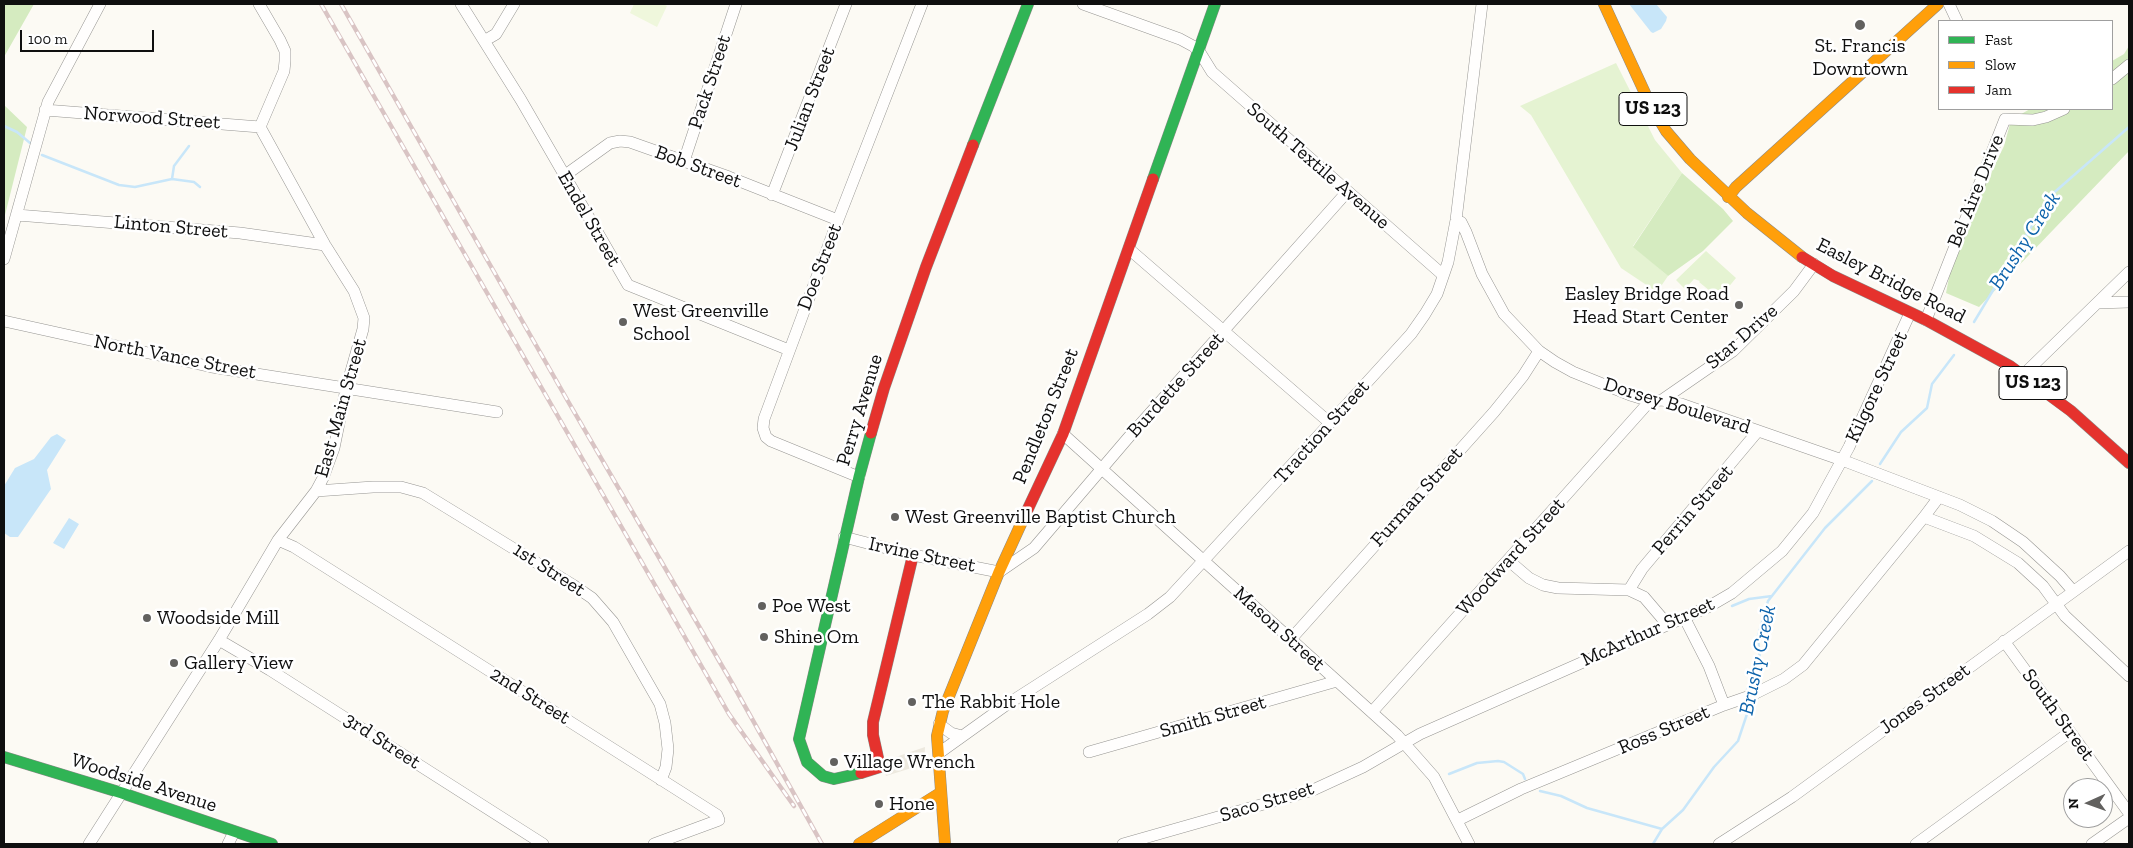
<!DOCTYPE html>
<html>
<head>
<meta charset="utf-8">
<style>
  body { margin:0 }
  #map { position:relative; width:2133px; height:848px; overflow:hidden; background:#fcfaf4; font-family:"Zilla Slab",serif }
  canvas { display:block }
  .frame { position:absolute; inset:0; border:5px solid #0f0f0f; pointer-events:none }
  .legend { position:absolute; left:1938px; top:20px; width:175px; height:90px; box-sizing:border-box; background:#fff; border:1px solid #9f9f9f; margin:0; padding:6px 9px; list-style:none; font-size:15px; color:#0f0f0f }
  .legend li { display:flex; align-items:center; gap:10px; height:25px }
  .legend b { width:25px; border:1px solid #9f9f9f }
  .north { position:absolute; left:2063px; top:778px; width:50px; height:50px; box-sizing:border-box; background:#fff; border:1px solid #9f9f9f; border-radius:50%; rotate:268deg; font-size:14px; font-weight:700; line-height:20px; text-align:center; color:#0f0f0f }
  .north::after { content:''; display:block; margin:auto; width:18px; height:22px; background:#62615f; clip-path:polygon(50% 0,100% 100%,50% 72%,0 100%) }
  .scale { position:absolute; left:20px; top:30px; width:134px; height:22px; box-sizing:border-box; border:2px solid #0f0f0f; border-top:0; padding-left:6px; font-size:15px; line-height:18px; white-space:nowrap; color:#0f0f0f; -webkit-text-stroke:4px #fff; paint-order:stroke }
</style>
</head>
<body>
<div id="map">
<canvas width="2133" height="848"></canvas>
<div class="frame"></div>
<ul class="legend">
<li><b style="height:6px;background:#30b455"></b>Fast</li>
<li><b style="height:6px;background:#ff9f0a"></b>Slow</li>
<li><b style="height:6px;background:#e5322d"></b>Jam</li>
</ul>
<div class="north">N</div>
<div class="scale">100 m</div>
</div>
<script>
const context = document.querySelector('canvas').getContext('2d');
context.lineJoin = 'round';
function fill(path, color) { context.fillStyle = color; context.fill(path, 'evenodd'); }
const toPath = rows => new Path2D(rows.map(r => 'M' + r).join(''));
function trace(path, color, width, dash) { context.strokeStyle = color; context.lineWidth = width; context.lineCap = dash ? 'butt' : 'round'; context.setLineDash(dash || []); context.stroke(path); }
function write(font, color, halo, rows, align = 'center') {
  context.font = font + ' "Zilla Slab",serif'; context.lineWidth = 5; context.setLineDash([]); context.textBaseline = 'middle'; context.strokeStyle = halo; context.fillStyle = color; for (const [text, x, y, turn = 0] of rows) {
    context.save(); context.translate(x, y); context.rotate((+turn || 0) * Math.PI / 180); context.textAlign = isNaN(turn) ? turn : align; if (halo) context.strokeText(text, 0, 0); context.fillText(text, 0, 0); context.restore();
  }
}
fill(toPath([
  [1616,63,1655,140,1682,173,1633,246,1668,276,1657,292,1621,268,1531,115,1520,106],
  [1706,251,1736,278,1727,289,1710,291,1699,282,1700,281,1694,279,1685,289,1676,280]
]), '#e5f3d2');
fill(toPath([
  [4,4,34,4,4,57],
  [2129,46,2129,151,1979,307,1946,293,1955,247,2004,146,2011,120,2030,109,2112,109,2112,61,2124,54],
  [4,105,27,127,4,219],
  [1682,173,1723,209,1733,221,1703,251,1668,276,1633,247]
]), '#d5ebc0');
fill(toPath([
  [634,4,663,4,667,6,657,27,630,13]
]), '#eff7dc');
fill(toPath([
  [925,747,924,764,886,776,881,762]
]), '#ede9df');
fill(toPath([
  [1629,4,1656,4,1667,17,1666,21,1661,29,1653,33,1651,32],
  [57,434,66,440,47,470,51,489,18,537,10,537,4,533,4,486,15,468,34,459,51,437],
  [69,518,79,524,64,549,53,543]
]), '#c8e6f9');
trace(toPath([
  [4,126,17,132,30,143],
  [42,155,119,185,135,187,172,179,194,182,200,187],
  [172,179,174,166,189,146],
  [1974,322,2049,197,2129,127],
  [1880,464,1901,432,1927,408,1932,384,1954,355],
  [1732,606,1749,599,1772,596],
  [1747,693,1747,690,1760,661,1758,636,1768,601,1825,528,1872,481],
  [1449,774,1477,763,1498,761,1504,762,1523,774,1525,779],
  [1540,791,1561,796,1587,808,1662,829],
  [1653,844,1662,829,1683,810,1714,767,1738,741,1749,708,1748,701]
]), '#c8e6f9', 2.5);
const street = toPath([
  [461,4,521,100,628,285,789,350],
  [1083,4,1180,39,1193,46,1199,51,1212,72,1443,275],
  [1949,4,1957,21],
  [484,41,496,34,514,4],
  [2112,79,2129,65],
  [45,110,260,127],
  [2005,119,2033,120,2046,117,2064,109],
  [684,161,736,4],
  [564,176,610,143,620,141,630,142,729,177,838,220],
  [772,195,846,4],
  [17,215,240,233,325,245],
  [1456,220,1461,222,1466,232,1482,274,1504,314,1539,351,1555,362,1573,372,1630,395,1650,401,1662,400,1681,404,1842,460,1960,505,1992,521,2023,542,2060,576,2073,591],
  [1129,249,1330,423],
  [4,259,48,102,100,4],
  [2097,303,2129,302],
  [1926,320,2005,119],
  [4,321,212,367,497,412],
  [2023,375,2129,272],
  [1662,400,1733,351,1794,291,1814,264],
  [1063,434,1397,735,1434,777,1469,844],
  [859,477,771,441,766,437,763,428,764,419,838,220,922,4],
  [316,491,373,487,401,487,423,493,573,585,592,598,613,622,660,704,665,723,668,749,666,767,661,780],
  [1939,497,1924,517,1974,536,2018,563,2043,586,2065,616,2129,676],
  [844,537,913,555,999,572,1034,548,1128,438,1347,192],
  [278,540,294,547,613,749,717,815,719,820,654,844],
  [1508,560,1529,578,1543,585,1558,588,1629,590,1644,597,1667,624],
  [1629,590,1642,569,1758,431],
  [1684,617,1709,666,1724,705],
  [1291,639,1494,412,1523,376,1539,351],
  [219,640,270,670,543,844],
  [2004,641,2129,813],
  [1372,712,1650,401],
  [939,724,951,733,962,736],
  [1089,752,1337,681],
  [939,753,1006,705,1148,614,1170,597,1330,423,1411,334,1425,314,1437,294,1448,262,1456,220,1482,4],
  [1458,820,1521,789,1724,705,1750,696,1784,679,1803,665,1924,517],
  [89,844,219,640,278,540,316,491,323,478,334,448,346,389,363,329,364,318,354,291,325,245,260,127,284,71,285,61,285,51,280,40,259,4],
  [228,844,234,832],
  [1123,844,1313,790,1363,767,1420,734,1708,607,1732,593,1782,551,1813,513,1849,447,1910,313],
  [1719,844,1792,797,2129,551],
  [1916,844,2070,732],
  [2092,844,2129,818]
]);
const fast = toPath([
  [973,145,1028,4],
  [1153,179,1215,4],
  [4,757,122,793,272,844],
  [861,773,834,779,823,776,807,762,799,739,859,477,871,433]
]);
const slow = toPath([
  [1604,4,1650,104,1666,131,1690,159,1747,213,1802,257],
  [1728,197,1736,187,1938,4],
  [859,844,940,793],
  [945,844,937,736,943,711,999,572,1026,513]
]);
const jam = toPath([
  [1802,257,1833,276,1926,320,2010,366,2071,411,2129,463],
  [871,433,884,388,926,267,973,145],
  [1026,513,1063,434,1153,179],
  [861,773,880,767,873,735,873,722,913,555]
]);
trace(street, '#969592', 12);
trace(fast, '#8c8b89', 12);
trace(slow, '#8c8b89', 12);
trace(jam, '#8c8b89', 12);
trace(street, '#fffefd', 11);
trace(fast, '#30b455', 11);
trace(slow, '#ff9f0a', 11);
trace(jam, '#e5322d', 11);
const rail = toPath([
  [321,4,729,714,794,806],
  [341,4,569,403,732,683,822,844]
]);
trace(rail, '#d9c4c4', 4.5);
trace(rail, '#fff', 2.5, [8]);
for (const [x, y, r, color] of [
  [1860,25,6,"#62615f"],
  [1739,305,5,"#62615f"],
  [623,322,5,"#62615f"],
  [895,517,5,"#62615f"],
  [762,606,5,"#62615f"],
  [147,618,5,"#62615f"],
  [764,637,5,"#62615f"],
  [174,663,5,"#62615f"],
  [912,702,5,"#62615f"],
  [834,762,5,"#62615f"],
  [879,804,5,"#62615f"]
]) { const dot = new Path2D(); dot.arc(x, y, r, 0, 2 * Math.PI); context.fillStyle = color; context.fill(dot); trace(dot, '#fff', 2); }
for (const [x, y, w] of [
  [1653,109,68],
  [2033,383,68]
]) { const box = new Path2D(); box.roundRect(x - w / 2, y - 16.5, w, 33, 4); context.fillStyle = '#fff'; context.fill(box); trace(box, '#0f0f0f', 1); }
write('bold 19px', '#0f0f0f', null, [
  ["US 123",1653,109],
  ["US 123",2033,383]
]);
write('20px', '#0f0f0f', '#fff', [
  ["St. Francis",1860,46,"center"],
  ["Downtown",1860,69,"center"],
  ["Easley Bridge Road",1729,294,"right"],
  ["Head Start Center",1729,317,"right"],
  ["West Greenville",633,311],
  ["School",633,334],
  ["West Greenville Baptist Church",905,517],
  ["Poe West",772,606],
  ["Woodside Mill",157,618],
  ["Shine Om",774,637],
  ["Gallery View",184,663],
  ["The Rabbit Hole",922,702],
  ["Village Wrench",844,762],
  ["Hone",889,804]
], 'left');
write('20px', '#0f0f0f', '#fff', [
  ["Pack Street",710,82,-72],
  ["Julian Street",810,99,-69],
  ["Norwood Street",152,118,4],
  ["South Textile Avenue",1318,166,41],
  ["Bob Street",698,167,20],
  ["Bel Aire Drive",1976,191,-68],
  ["Endel Street",589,219,60],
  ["Linton Street",171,227,5],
  ["Doe Street",820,267,-69],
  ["Easley Bridge Road",1891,281,27],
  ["Star Drive",1742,337,-41],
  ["North Vance Street",175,357,11],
  ["Burdette Street",1176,385,-48],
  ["Kilgore Street",1877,387,-65],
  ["Dorsey Boulevard",1677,406,17],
  ["East Main Street",341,408,-74],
  ["Perry Avenue",860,410,-73],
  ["Pendleton Street",1046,416,-68],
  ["Traction Street",1322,432,-48],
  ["Furman Street",1417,497,-48],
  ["Perrin Street",1693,510,-49],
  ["Irvine Street",922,555,12],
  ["Woodward Street",1511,557,-48],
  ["1st Street",549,570,33],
  ["Mason Street",1279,629,42],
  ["McArthur Street",1648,632,-24],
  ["2nd Street",530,696,32],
  ["Jones Street",1925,699,-36],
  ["South Street",2058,715,54],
  ["Smith Street",1213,717,-16],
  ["Ross Street",1664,730,-23],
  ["3rd Street",382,741,33],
  ["Woodside Avenue",144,783,18],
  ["Saco Street",1267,802,-17]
]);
write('italic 21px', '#0d63ab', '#fff', [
  ["Brushy Creek",2025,241,-57],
  ["Brushy Creek",1758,660,-78]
]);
</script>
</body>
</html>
